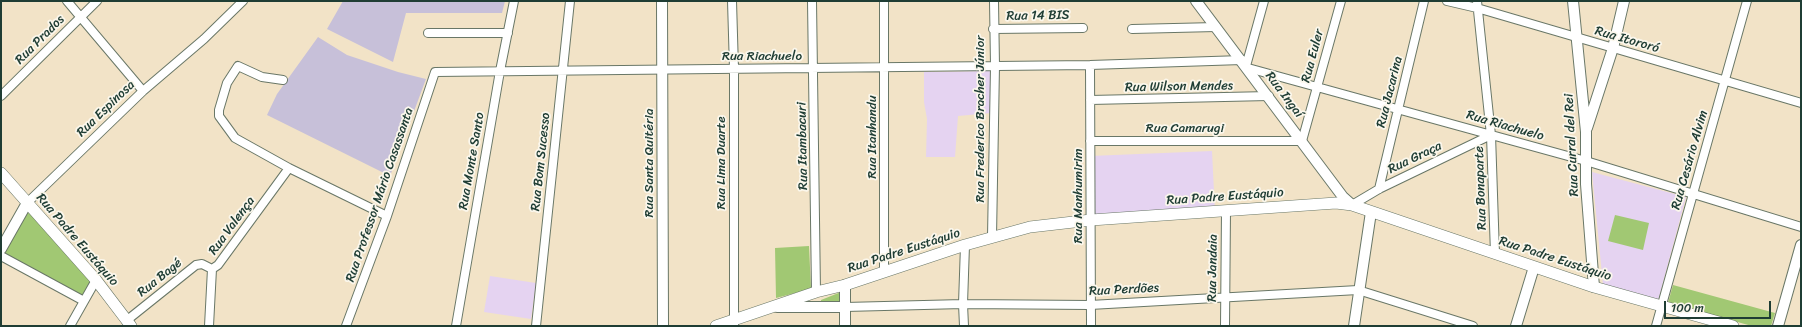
<!DOCTYPE html>
<html>
<head>
<meta charset="utf-8">
<style>
  body { margin:0 }
  #map { position:relative; width:1802px; height:327px; overflow:hidden; background:#f2e3c7; font-family:Sriracha,sans-serif }
  canvas { display:block }
  .frame { position:absolute; inset:0; border:2px solid #1f3d34; pointer-events:none }
  .scale { position:absolute; left:1664px; top:301px; width:107px; height:18px; box-sizing:border-box; border:2px solid #1f3d34; border-top:0; padding-left:5px; font-size:12px; line-height:14px; white-space:nowrap; color:#1f3d34; -webkit-text-stroke:3px #fbf7ec; paint-order:stroke }
</style>
</head>
<body>
<div id="map">
<canvas width="1802" height="327"></canvas>
<div class="frame"></div>
<div class="scale">100 m</div>
</div>
<script>
const context = document.querySelector('canvas').getContext('2d');
context.lineJoin = 'round';
function fill(path, color) { context.fillStyle = color; context.fill(path, 'evenodd'); }
const toPath = rows => new Path2D(rows.map(r => 'M' + r).join(''));
function trace(path, color, width, dash) { context.strokeStyle = color; context.lineWidth = width; context.lineCap = dash ? 'butt' : 'round'; context.setLineDash(dash || []); context.stroke(path); }
function write(font, color, halo, rows, align = 'center') {
  context.font = font + ' Sriracha,sans-serif'; context.lineWidth = 3.5; context.setLineDash([]); context.textBaseline = 'middle'; context.strokeStyle = halo; context.fillStyle = color; for (const [text, x, y, turn = 0] of rows) {
    context.save(); context.translate(x, y); context.rotate((+turn || 0) * Math.PI / 180); context.textAlign = isNaN(turn) ? turn : align; if (halo) context.strokeText(text, 0, 0); context.fillText(text, 0, 0); context.restore();
  }
}
fill(toPath([
  [992,71,991,113,958,116,955,157,926,157,927,119,924,102,924,72],
  [1212,151,1215,212,1091,220,1090,156],
  [1592,172,1686,197,1658,301,1603,285],
  [490,276,536,283,531,319,484,312]
]), '#e5d3f1');
fill(toPath([
  [343,1,505,1,502,13,406,13,393,62,327,29],
  [318,37,347,55,398,72,426,79,390,176,267,115,277,94]
]), '#c7c0d9');
fill(toPath([
  [27,203,96,280,84,301,1,256],
  [1615,215,1649,223,1643,250,1608,241],
  [809,246,811,289,776,298,775,248],
  [1673,285,1775,313,1771,326,1752,326,1668,303],
  [841,292,842,305,821,303,821,300]
]), '#a1c873');
const minor = toPath([
  [67,1,143,91],
  [732,1,734,69,734,326],
  [812,1,816,292],
  [1447,1,1477,8,1801,103],
  [1477,1,1491,135,1495,254],
  [993,29,1083,28],
  [1132,29,1216,27],
  [428,33,508,33],
  [1090,65,1091,326],
  [1246,66,1264,1],
  [1248,68,1586,161,1801,227],
  [283,80,262,77,238,66,227,83,219,110,219,116,235,138,289,168,387,216],
  [1,96,97,1],
  [1090,100,1269,96],
  [1090,141,1302,141,1341,1],
  [1379,189,1424,1],
  [27,203,143,91,204,39,243,1],
  [1352,205,1379,189,1491,135],
  [992,237,995,66,994,1],
  [1,256,84,301],
  [212,269,218,265,289,168],
  [884,272,884,1],
  [845,307,963,304,1090,305,1358,290,1473,326],
  [126,321,196,265,202,264,212,269],
  [70,326,96,280],
  [209,326,212,269],
  [346,326,387,216,435,72,1090,65,1242,60],
  [456,326,500,71,514,1],
  [536,326,570,1],
  [964,326,963,304,965,245],
  [1225,326,1226,211],
  [1656,326,1747,1]
]);
const tertiary = toPath([
  [662,1,663,326],
  [1196,1,1343,197,1352,205],
  [1573,1,1586,132,1586,184,1594,287],
  [1587,128,1613,48,1624,1],
  [1,249,27,203],
  [777,307,845,307],
  [845,326,845,285],
  [1354,326,1371,212],
  [1516,326,1534,267],
  [1778,326,1801,245]
]);
const secondary = toPath([
  [1,173,96,280,131,326],
  [716,326,816,292,845,285,965,245,1030,227,1091,220,1336,203,1352,205,1594,287,1733,326]
]);
trace(minor, '#697767', 10);
trace(tertiary, '#697767', 12);
trace(secondary, '#697767', 12);
trace(minor, '#fff', 8);
trace(tertiary, '#fff', 10);
trace(secondary, '#fff', 11);
write('13px', '#1f3d34', '#fbf7ec', [
  ["Rua 14 BIS",1038,16,-1],
  ["Rua Prados",40,40,-45],
  ["Rua Itororó",1627,40,16],
  ["Rua Euler",1313,56,-75],
  ["Rua Riachuelo",762,57],
  ["Rua Wilson Mendes",1179,87,-1],
  ["Rua Jacarina",1390,92,-76],
  ["Rua Ingaí",1284,95,53],
  ["Rua Espinosa",106,109,-44],
  ["Rua Frederico Bracher Júnior",981,119,-90],
  ["Rua Riachuelo",1505,126,16],
  ["Rua Camarugi",1185,129],
  ["Rua Itanhandu",873,137,-90],
  ["Rua Curral del Rei",1572,145,-93],
  ["Rua Itambacuri",803,146,-91],
  ["Rua Graça",1415,158,-26],
  ["Rua Cesário Alvim",1690,160,-74],
  ["Rua Monte Santo",472,161,-80],
  ["Rua Bom Sucesso",541,162,-84],
  ["Rua Santa Quitéria",650,163,-90],
  ["Rua Lima Duarte",722,163,-90],
  ["Rua Bonaparte",1481,188,-92],
  ["Rua Professor Mário Casassanta",380,195,-71],
  ["Rua Manhumirim",1079,196,-90],
  ["Rua Padre Eustáquio",1225,197,-4],
  ["Rua Valença",232,226,-54],
  ["Rua Padre Eustáquio",77,240,49],
  ["Rua Padre Eustáquio",904,251,-18],
  ["Rua Padre Eustáquio",1555,259,18],
  ["Rua Jandaia",1213,268,-89],
  ["Rua Bagé",160,278,-39],
  ["Rua Perdões",1124,290,-3]
]);
</script>
</body>
</html>
